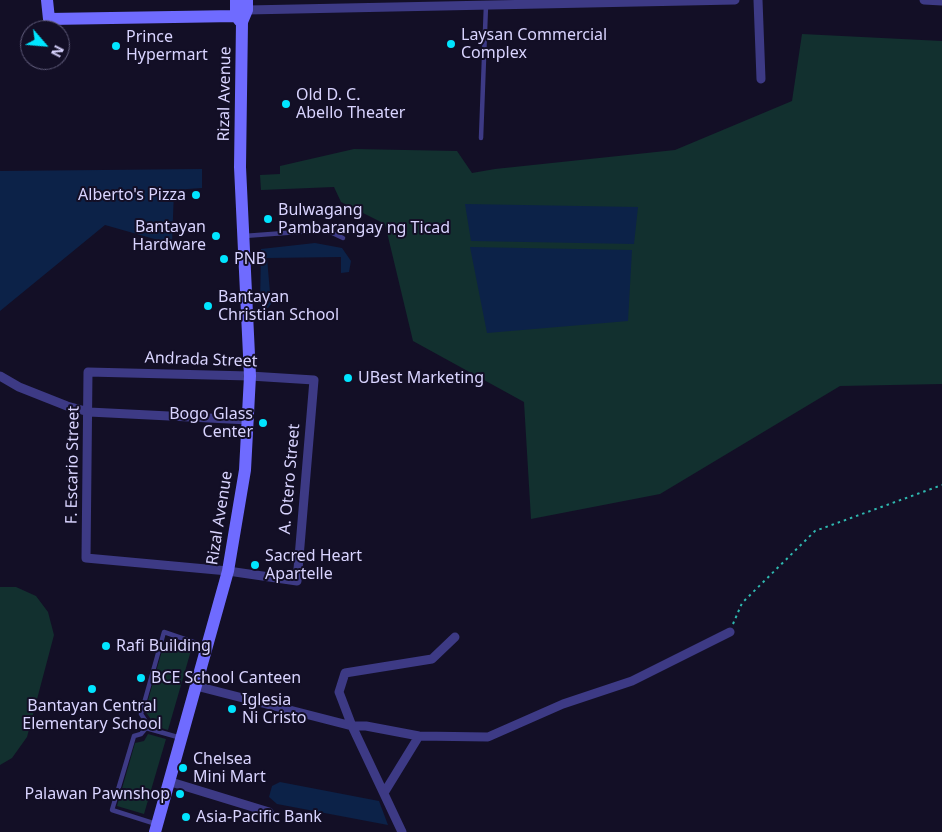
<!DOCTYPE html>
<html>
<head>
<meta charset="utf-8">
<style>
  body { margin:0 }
  #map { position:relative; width:942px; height:832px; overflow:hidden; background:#130f26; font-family:"Noto Sans",sans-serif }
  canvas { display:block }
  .north { position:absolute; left:20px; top:20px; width:50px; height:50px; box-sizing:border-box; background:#130f26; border:1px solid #625e7d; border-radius:50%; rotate:117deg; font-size:14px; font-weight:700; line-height:20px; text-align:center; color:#d9d4ff }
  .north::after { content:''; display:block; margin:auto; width:18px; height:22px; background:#00e5ff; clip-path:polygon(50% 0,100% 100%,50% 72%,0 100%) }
</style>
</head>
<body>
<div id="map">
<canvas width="942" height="832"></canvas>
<div class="north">N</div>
</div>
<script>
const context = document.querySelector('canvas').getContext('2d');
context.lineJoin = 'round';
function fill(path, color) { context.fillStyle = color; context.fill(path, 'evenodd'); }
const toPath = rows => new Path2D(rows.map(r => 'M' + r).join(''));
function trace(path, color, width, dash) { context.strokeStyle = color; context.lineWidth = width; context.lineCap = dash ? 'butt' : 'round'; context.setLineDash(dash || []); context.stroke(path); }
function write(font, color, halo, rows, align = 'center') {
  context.font = font + ' "Noto Sans",sans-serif'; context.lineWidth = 4; context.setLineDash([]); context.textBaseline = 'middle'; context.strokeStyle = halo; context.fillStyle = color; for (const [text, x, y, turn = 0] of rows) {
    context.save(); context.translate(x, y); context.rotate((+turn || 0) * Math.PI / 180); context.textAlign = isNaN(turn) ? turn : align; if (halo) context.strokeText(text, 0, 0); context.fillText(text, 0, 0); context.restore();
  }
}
fill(toPath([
  [802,34,942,41,942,384,840,386,660,494,531,519,524,402,413,341,385,224,341,202,334,187,261,190,260,175,280,174,280,166,354,149,457,151,472,173,495,169,675,150,792,101],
  [0,587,16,587,36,596,48,612,54,635,27,737,12,758,0,765],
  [165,640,192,647,168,730,151,725,150,718,145,711],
  [148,734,166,739,144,814,117,806,135,743,144,741]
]), '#12302f');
fill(toPath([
  [202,169,202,188,174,190,172,244,105,225,0,311,0,171],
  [465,204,638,207,634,244,471,241],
  [315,243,342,248,351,261,349,272,341,273,341,257,267,258,271,304,268,308,260,309,261,249],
  [470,247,632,250,628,321,487,333],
  [280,782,379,801,388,825,277,804,269,797,272,786]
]), '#0c2248');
trace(toPath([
  [733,624,742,603,815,531,942,485]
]), '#2fb8b0', 2, [2.5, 4]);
trace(toPath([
  [481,138,486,5],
  [244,236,326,230,343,238],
  [146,728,181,738],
  [156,824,112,810,134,736,141,734,146,728,145,720,141,714,164,632,205,646]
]), '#3d3a85', 4.5);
trace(toPath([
  [758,0,761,79],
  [924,0,942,1],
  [247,10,735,0],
  [88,372,250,376,314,380,297,581,228,571,86,558,88,372],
  [0,376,19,387,67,406,89,412,249,420],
  [196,686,352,726],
  [352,726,339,692,345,673,432,659,455,637],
  [171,782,269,812],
  [384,793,419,736],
  [402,832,352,726,366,726,419,736,488,737,563,704,632,681,730,632]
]), '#3d3a85', 9);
trace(toPath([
  [47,0,49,19,236,16,247,10],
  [236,0,236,16,240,21],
  [155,832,228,571,245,470,250,376,240,167,242,22,247,10,247,0]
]), '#6f6bff', 12);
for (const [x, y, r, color] of [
  [451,44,5,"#00e5ff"],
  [116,46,5,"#00e5ff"],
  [286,104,5,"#00e5ff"],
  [196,195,5,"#00e5ff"],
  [268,219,5,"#00e5ff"],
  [216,236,5,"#00e5ff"],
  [224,259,5,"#00e5ff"],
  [208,306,5,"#00e5ff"],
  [348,378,5,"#00e5ff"],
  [263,423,5,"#00e5ff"],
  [255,565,5,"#00e5ff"],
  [106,646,5,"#00e5ff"],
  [141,678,5,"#00e5ff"],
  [92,689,5,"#00e5ff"],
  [232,709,5,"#00e5ff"],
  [183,768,5,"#00e5ff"],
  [180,794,5,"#00e5ff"],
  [186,817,5,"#00e5ff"]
]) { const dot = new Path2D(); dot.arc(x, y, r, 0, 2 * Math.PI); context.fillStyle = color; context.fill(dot); trace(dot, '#130f26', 2); }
write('16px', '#d9d4ff', '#130f26', [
  ["Laysan Commercial",461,35],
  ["Complex",461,53],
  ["Prince",126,37],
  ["Hypermart",126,55],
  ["Old D. C.",296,95],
  ["Abello Theater",296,113],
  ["Alberto's Pizza",186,195,"right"],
  ["Bulwagang",278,210],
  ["Pambarangay ng Ticad",278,228],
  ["Bantayan",206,227,"right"],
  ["Hardware",206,245,"right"],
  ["PNB",234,259],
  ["Bantayan",218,297],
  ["Christian School",218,315],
  ["UBest Marketing",358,378],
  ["Bogo Glass",253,414,"right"],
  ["Center",253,432,"right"],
  ["Sacred Heart",265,556],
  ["Apartelle",265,574],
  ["Rafi Building",116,646],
  ["BCE School Canteen",151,678],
  ["Iglesia",242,700],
  ["Ni Cristo",242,718],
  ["Bantayan Central",92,706,"center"],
  ["Elementary School",92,724,"center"],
  ["Chelsea",193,759],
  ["Mini Mart",193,777],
  ["Palawan Pawnshop",170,794,"right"],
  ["Asia-Pacific Bank",196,817]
], 'left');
write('16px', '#d9d4ff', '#130f26', [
  ["Rizal Avenue",225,94,-89],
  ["Andrada Street",201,360,2],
  ["F. Escario Street",73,465,-89],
  ["A. Otero Street",290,479,-85],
  ["Rizal Avenue",220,518,-81]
]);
</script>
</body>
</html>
